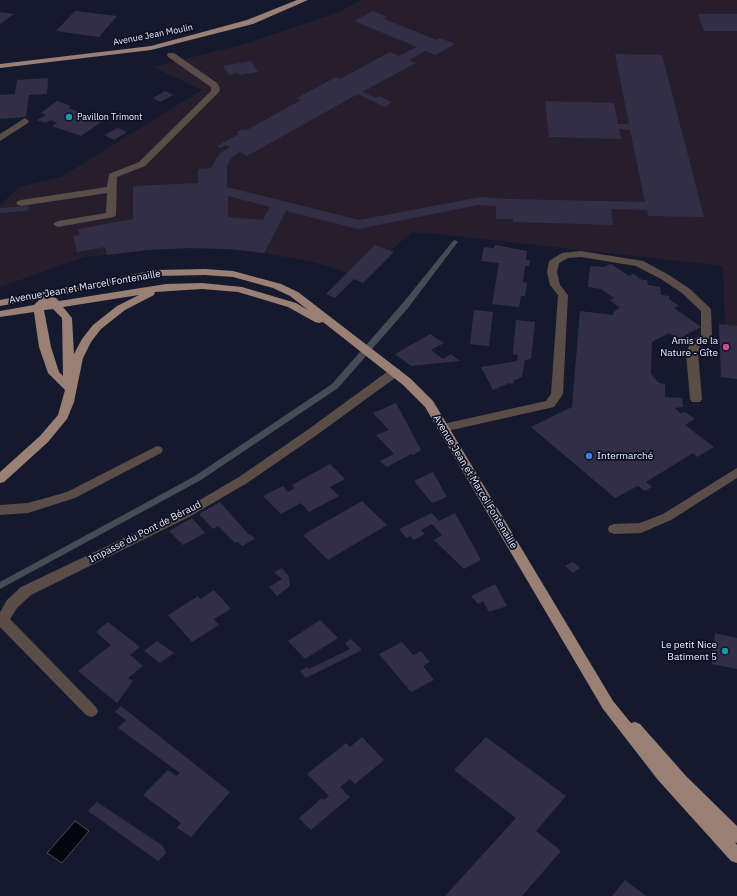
<!DOCTYPE html>
<html>
<head>
<meta charset="utf-8">
<style>
  body { margin:0 }
  canvas { display:block; background:#15192d }
</style>
</head>
<body>
<canvas width="737" height="896"></canvas>
<script>
const context = document.querySelector('canvas').getContext('2d');
context.lineJoin = 'round';
function fill(path, color) { context.fillStyle = color; context.fill(path, 'evenodd'); }
const toPath = rows => new Path2D(rows.map(r => 'M' + r).join(''));
function trace(path, color, width, dash) { context.strokeStyle = color; context.lineWidth = width; context.lineCap = dash ? 'butt' : 'round'; context.setLineDash(dash || []); context.stroke(path); }
function write(font, color, halo, rows, align = 'center') {
  context.font = font + ' "IBM Plex Sans",sans-serif'; context.lineWidth = 3.5; context.setLineDash([]); context.textBaseline = 'middle'; context.strokeStyle = halo; context.fillStyle = color; for (const [text, x, y, turn = 0] of rows) {
    context.save(); context.translate(x, y); context.rotate((+turn || 0) * Math.PI / 180); context.textAlign = isNaN(turn) ? turn : align; if (halo) context.strokeText(text, 0, 0); context.fillText(text, 0, 0); context.restore();
  }
}
fill(toPath([
  [361,0,737,0,737,326,725,325,723,266,438,234,412,232,391,250,394,252,363,283,354,279,335,298,326,294,347,272,314,262,264,253,210,248,163,249,84,257,0,287,0,205,19,187,61,177,202,90,153,67,242,45,339,12]
]), '#261e2d');
const water = toPath([
  [75,821,89,831,62,863,47,853,75,821]
]);
fill(water, '#00070e');
trace(water, '#464c55', 1);
fill(toPath([
  [455,240,458,242,457,243,408,308,338,388,201,480,0,589,0,582,195,476,332,384,402,304,453,241,455,240]
]), '#464c55');
fill(toPath([
  [75,11,117,16,99,37,56,31],
  [373,11,387,17,384,19,437,40,440,38,455,44,435,55,425,51,409,60,416,63,362,92,376,98,379,96,392,102,385,107,358,94,247,156,240,152,232,157,227,165,227,187,359,220,481,197,510,199,645,202,630,130,619,129,621,139,549,137,545,101,614,103,618,124,629,124,615,54,662,55,704,217,648,216,647,210,611,209,613,225,513,222,513,219,496,219,496,206,478,205,358,229,286,211,264,253,231,249,189,248,146,250,107,255,105,247,77,252,73,236,80,235,78,229,133,219,133,186,198,183,198,169,211,168,219,154,230,147,225,145,220,148,217,146,239,134,237,132,242,129,245,131,301,100,297,98,336,77,340,79,390,52,399,56,417,47,354,21],
  [228,196,270,207,263,220,228,217],
  [0,12,14,14,0,24],
  [698,14,737,14,737,31,704,31],
  [251,61,258,72,240,75,238,73,229,75,223,66],
  [48,78,47,94,29,95,26,117,0,119,0,95,15,94,17,80],
  [165,91,173,95,160,102,153,98],
  [57,101,71,106,68,108,104,120,81,136,52,126,57,123,51,120,45,123,37,120,46,115,41,113],
  [118,128,127,132,114,140,104,135],
  [29,206,28,211,0,213,0,208],
  [375,245,394,252,363,283,354,279,335,298,326,294],
  [495,245,527,251,526,260,530,260,529,266,525,266,523,282,527,283,525,296,521,296,519,307,492,304,499,263,481,261,484,247,494,248],
  [611,264,629,276,634,274,642,280,647,280,648,285,660,287,661,295,669,296,669,299,679,306,674,308,701,327,678,339,669,333,652,342,651,374,659,383,665,384,665,397,682,398,683,407,675,408,680,413,685,412,695,419,685,425,714,447,697,457,693,453,646,482,652,487,645,491,638,486,615,498,531,427,572,407,580,311,613,315,614,311,620,308,610,300,614,298,601,289,588,287,590,266,604,267],
  [474,310,493,312,489,346,470,344],
  [516,320,535,322,531,359,525,360,522,377,513,381,514,383,511,384,509,383,493,390,481,367,517,361,518,355,513,354],
  [719,324,737,326,737,379,721,377],
  [430,334,444,343,431,350,443,359,451,354,460,361,411,366,395,354],
  [396,403,421,450,413,455,411,454,387,467,380,461,394,454,376,435,389,430,373,413],
  [330,464,345,479,330,487,339,496,309,512,301,503,281,514,263,496,283,486,288,492,295,488,292,485],
  [433,472,447,497,432,503,414,481],
  [362,501,387,525,328,560,303,535],
  [220,502,249,535,250,534,255,539,242,546,238,542,235,543,218,526,213,529,199,514],
  [432,513,439,521,455,513,481,560,464,569,434,540,442,535,432,524,421,530,425,534,414,540,410,536,406,538,399,529],
  [192,518,205,533,183,545,169,531],
  [573,562,580,568,573,573,565,566],
  [282,568,289,577,290,586,277,596,269,587,282,579,274,572],
  [495,584,507,606,489,612,483,601,478,604,471,596],
  [214,590,231,609,214,619,219,625,192,642,168,615,198,596,200,599],
  [320,620,338,638,305,659,288,641],
  [108,622,140,647,130,655,143,666,128,678,133,681,117,703,78,671,111,645,96,632],
  [715,633,737,638,737,669,712,664],
  [351,639,362,650,306,678,300,671,307,667,309,669,350,649,345,643],
  [157,641,174,653,160,663,144,651],
  [402,642,413,655,421,651,430,662,423,666,434,680,411,692,379,654],
  [121,706,230,792,191,837,177,828,181,823,143,795,168,770,177,776,180,773,118,728,126,720,115,712],
  [362,737,384,760,355,784,350,779,340,787,350,797,311,830,299,818,322,798,324,800,329,796,307,774,346,743,350,747],
  [486,737,566,796,536,831,561,851,522,896,445,896,516,818,454,770],
  [97,802,163,846,166,853,158,861,88,811],
  [625,880,646,896,612,896]
]), '#322e46');
fill(toPath([
  [168,53,174,53,217,83,220,88,219,92,145,166,117,177,116,215,114,217,58,227,53,224,58,221,106,213,107,193,21,206,18,205,16,203,18,201,21,200,107,187,109,174,139,162,211,91,211,87,168,57,167,55,168,53],
  [25,118,29,121,28,123,0,141,0,134,25,118],
  [581,251,643,261,669,275,690,289,710,308,711,310,712,336,700,345,698,353,702,399,700,402,692,402,690,399,686,353,691,341,701,335,701,311,682,293,661,279,636,266,581,257,568,258,559,263,557,272,560,285,568,295,563,394,554,407,443,432,439,431,437,428,439,425,443,424,546,401,551,394,558,295,550,285,547,272,549,261,562,253,581,251],
  [395,368,399,369,401,372,399,375,314,437,247,483,189,517,31,595,17,608,10,619,96,707,98,711,96,715,91,717,86,715,0,627,0,612,7,600,21,587,181,511,239,477,306,431,391,369,395,368],
  [157,446,161,447,163,450,161,453,75,498,28,513,0,515,0,505,28,503,67,492,157,446],
  [737,468,737,478,671,520,641,533,614,534,609,532,608,529,609,526,614,524,640,523,663,514,737,468]
]), '#5a4d48');
fill(toPath([
  [297,0,308,0,253,24,151,50,0,68,0,64,151,46,247,20,297,0],
  [205,269,233,271,281,284,298,292,411,379,433,401,613,701,631,723,635,722,640,724,686,776,737,826,737,843,735,842,737,845,737,863,731,861,658,780,603,709,425,407,403,385,323,322,319,323,315,322,288,307,238,292,202,289,155,292,154,295,125,310,101,329,91,342,83,358,74,402,67,419,48,442,4,482,0,483,0,472,40,436,58,415,65,390,48,373,39,347,34,312,0,317,0,311,34,305,40,299,0,306,0,300,156,270,205,269],
  [205,275,233,277,273,288,290,296,308,310,296,303,242,287,202,283,166,284,59,301,56,298,52,297,47,299,43,298,156,276,205,275],
  [139,295,117,306,93,325,82,339,74,354,72,318,63,307,139,295],
  [53,309,62,318,63,376,59,372,51,347,44,310,53,309]
]), '#9a7f74');
for (const [x, y, r, color] of [
  [69,117,4,"#0f9aa8"],
  [726,347,4,"#d1479c"],
  [589,456,4,"#3f7fe0"],
  [725,651,4,"#0f9aa8"]
]) { const dot = new Path2D(); dot.arc(x, y, r, 0, 2 * Math.PI); context.fillStyle = color; context.fill(dot); trace(dot, '#0d1023', 1.5); }
write('9px', '#e8ecfa', '#0d1023', [
  ["Avenue Jean Moulin",153,35,-11]
]);
write('9px', '#e8ecfa', '#0d1023', [
  ["Pavillon Trimont",77,117]
], 'left');
write('10px', '#e8ecfa', '#0d1023', [
  ["Avenue Jean et Marcel Fontenaille",85,287,-10],
  ["Avenue Jean et Marcel Fontenaille",475,482,59],
  ["Impasse du Pont de Béraud",145,532,-27]
]);
write('10px', '#e8ecfa', '#0d1023', [
  ["Amis de la",718,341],
  ["Nature - Gîte",718,353],
  ["Intermarché",597,456,"left"],
  ["Le petit Nice",717,645],
  ["Batiment 5",717,657]
], 'right');
</script>
</body>
</html>
